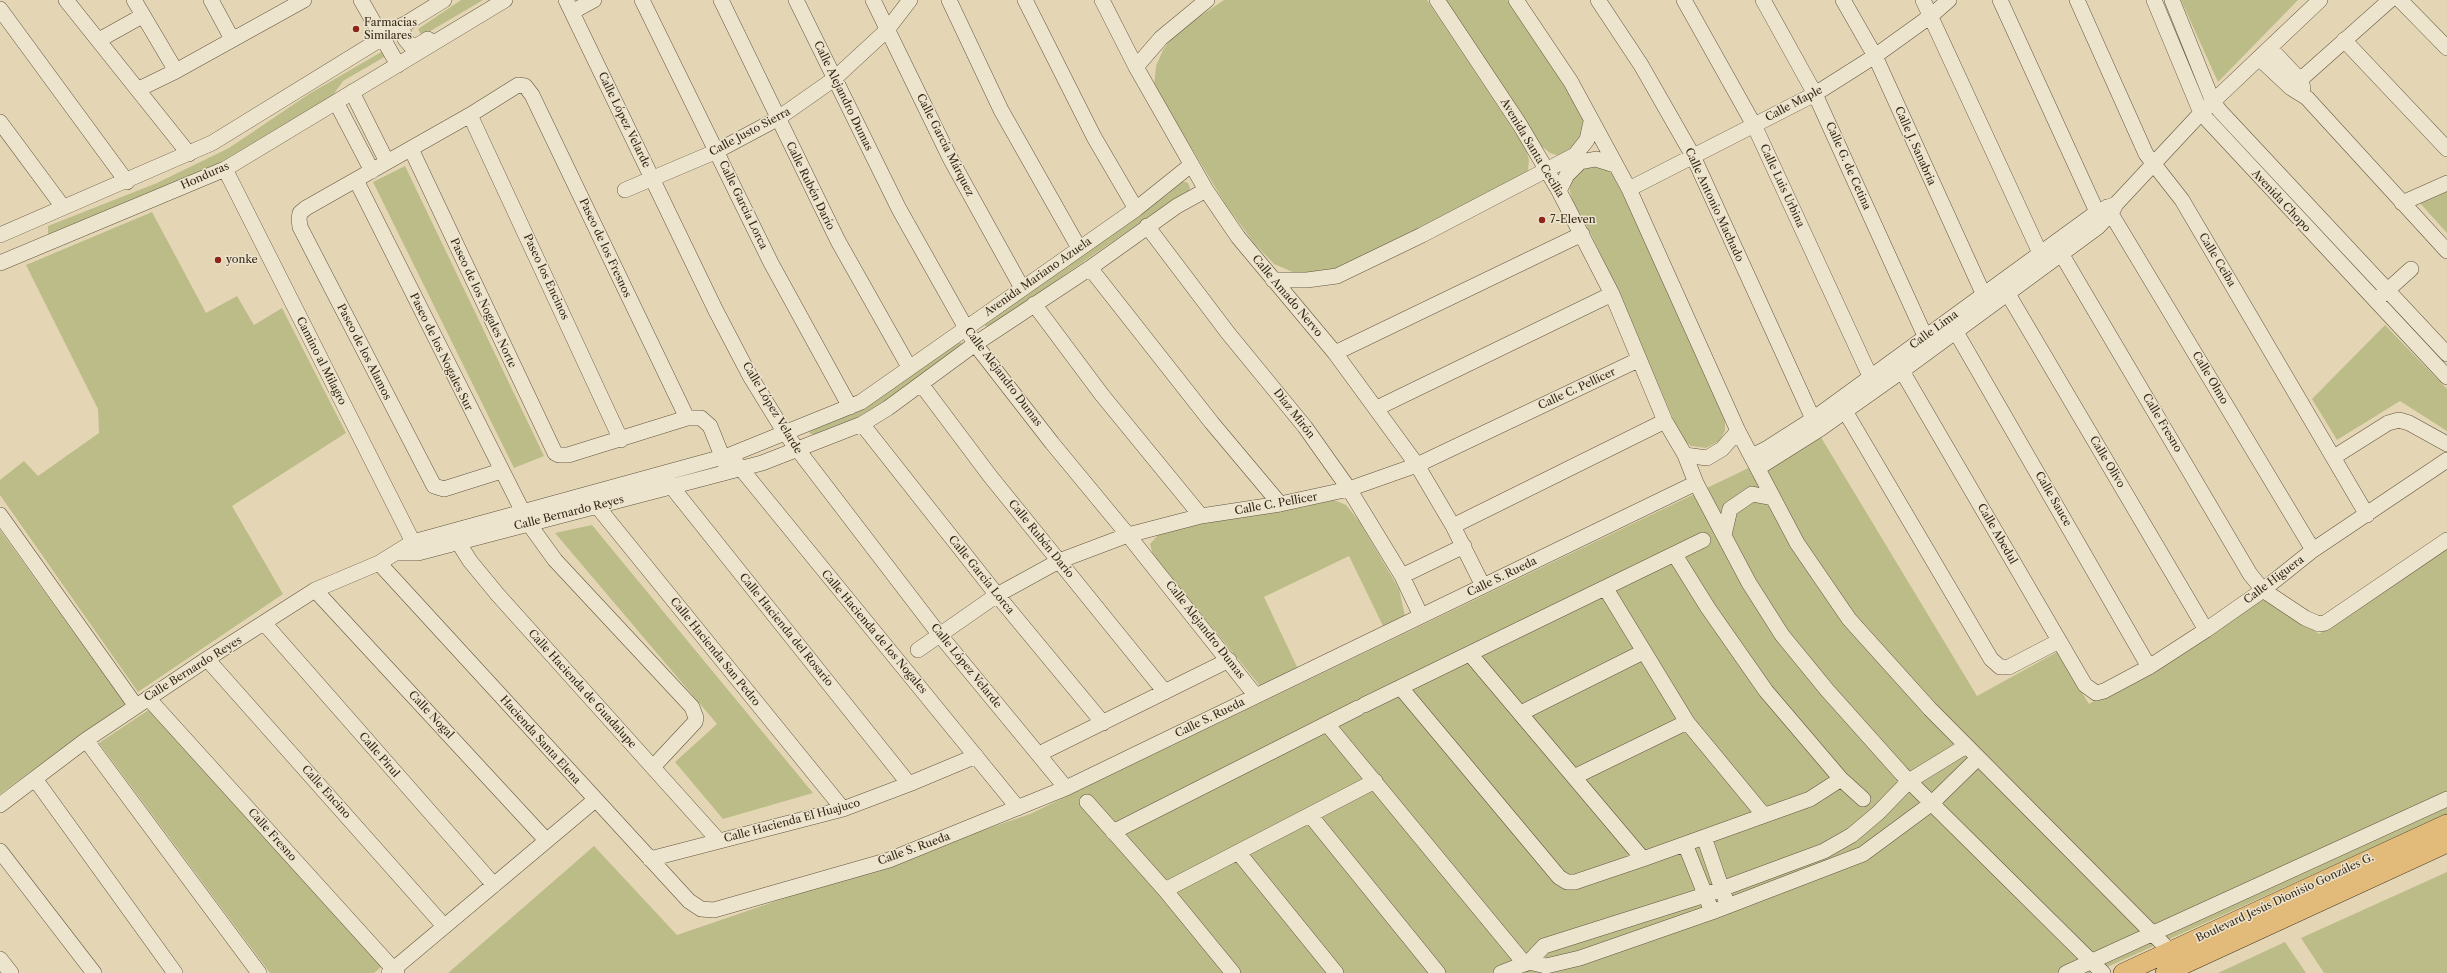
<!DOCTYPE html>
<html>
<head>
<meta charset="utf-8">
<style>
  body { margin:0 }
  canvas { display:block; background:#e4d6b4 }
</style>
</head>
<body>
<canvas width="2447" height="973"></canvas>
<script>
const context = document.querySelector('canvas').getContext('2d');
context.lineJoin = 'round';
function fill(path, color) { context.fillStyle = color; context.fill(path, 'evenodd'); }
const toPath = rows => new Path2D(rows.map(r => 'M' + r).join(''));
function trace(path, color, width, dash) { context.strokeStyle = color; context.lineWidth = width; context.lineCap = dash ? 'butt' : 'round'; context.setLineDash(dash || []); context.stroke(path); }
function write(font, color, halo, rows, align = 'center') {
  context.font = font + ' "Libre Caslon Text",serif'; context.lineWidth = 3; context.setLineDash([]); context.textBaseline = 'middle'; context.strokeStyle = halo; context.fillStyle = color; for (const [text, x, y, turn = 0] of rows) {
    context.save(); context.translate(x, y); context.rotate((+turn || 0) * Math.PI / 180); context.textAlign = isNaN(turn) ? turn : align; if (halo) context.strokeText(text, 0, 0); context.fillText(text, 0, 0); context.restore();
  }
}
fill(toPath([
  [461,0,483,0,422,36,418,29],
  [1224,0,1427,0,1526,149,1529,160,1528,171,1522,180,1333,270,1317,274,1295,273,1274,264,1254,243,1226,205,1154,86,1156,66,1163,50,1175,33],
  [1445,0,1507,0,1539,45,1582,115,1586,127,1580,147,1560,156,1550,153,1540,145],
  [2181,0,2298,0,2218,82],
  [383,51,386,56,343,81,333,95,224,160,173,186,48,236,48,226,157,183,229,148,309,94],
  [1588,164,1602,166,1612,174,1647,241,1725,421,1725,431,1719,441,1706,448,1691,446,1682,439,1619,294,1591,234,1572,200,1569,186,1577,173],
  [405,166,544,456,514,468,373,182],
  [1182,181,1188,183,1190,188,1189,192,1174,199,989,327,985,326,985,323,1168,194],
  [2447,187,2447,233,2419,202],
  [152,212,206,313,237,296,254,325,282,308,346,433,232,506,283,594,138,692,0,495,0,480,24,461,38,476,99,433,98,409,26,265],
  [2385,325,2447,389,2447,431,2400,401,2337,440,2312,399],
  [957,342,962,343,962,346,877,407,848,422,814,435,809,433,812,430,846,416,872,401],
  [1819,434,1977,696,2057,652,2089,704,2266,594,2319,634,2447,547,2447,814,2094,973,448,973,594,846,677,935,1030,814],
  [1334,500,1346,505,1359,521,1399,589,1405,616,1384,628,1349,556,1264,597,1298,669,1261,687,1153,555,1150,544,1159,534,1210,521,1295,509],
  [592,525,813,793,723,819,675,762,717,724,555,533],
  [0,530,125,704,0,794],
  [153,707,386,963,374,973,270,973,99,743],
  [2447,872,2447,973,2324,973,2301,938],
  [2285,942,2306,973,2218,973]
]), '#bcbc88');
const minor = toPath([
  [66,0,189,154],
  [134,0,176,71],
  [211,0,232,39],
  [361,0,398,65],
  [566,0,716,311,750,376,785,433,939,634,1066,788],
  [642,0,771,263,850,407],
  [721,0,838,241,909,367],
  [796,0,899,209,975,344,1052,443,1128,535,1256,696],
  [873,0,950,158,1022,288],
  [949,0,1001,110,1079,248],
  [1025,0,1094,137,1136,209],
  [1102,0,1136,67,1206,190,1238,237,1335,353,1417,465,1453,526,1483,586],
  [1437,0,1520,125,1559,191,1612,294,1665,421,1685,455,1696,483,1749,583,1782,635,1827,690,1902,774,2103,973],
  [1516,0,1571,82,1629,189,1738,431,1797,543,1849,619,1930,709,2170,951],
  [1598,0,1641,65,1693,156,1813,419],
  [1684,0,1754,125,1870,376],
  [1763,0,1815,94,1925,336],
  [1843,0,1875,56,1987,302],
  [1923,0,2040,253],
  [2000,0,2097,212],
  [2077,0,2146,154,2182,200,2367,515],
  [2154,0,2201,113,2447,377],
  [2172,0,2213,102,2220,111,2447,354],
  [2400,0,2447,48],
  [0,9,127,182],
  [572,12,594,0],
  [402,25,405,39,411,46,415,47,428,39],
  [99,40,142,16],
  [2344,40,2447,149],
  [2270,48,2300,80,2303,88],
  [2260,59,2291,88,2307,98,2447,251],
  [1136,67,1161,38,1207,0],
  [2291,88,2390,0],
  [139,89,176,71,304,0],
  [352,92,387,162],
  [336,102,372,171],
  [470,115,621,440],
  [0,122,63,207],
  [411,149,555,453,559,455,568,455,687,418,701,418,710,426,726,466],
  [225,169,417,550],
  [356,180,529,524,555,560,692,707,696,718,695,722,653,767],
  [1629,189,1815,94,1875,56,1932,15,1949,0],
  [625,190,717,151,777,119,834,79,887,30,910,0],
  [1559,191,1567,175,1580,162,1596,159,1615,165],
  [2402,203,2447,183],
  [2107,207,2313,550],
  [1147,226,1228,333,1305,427,1349,489,1402,576,1421,616],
  [0,235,212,143,444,0],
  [2062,255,2250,574,2263,590,2305,618,2319,624,2325,623,2447,540],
  [0,263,225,169,505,0],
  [1090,268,1212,423,1280,504],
  [1273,280,1307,280,1337,276,1422,235,1575,155,1587,140,1591,122],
  [2008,294,2206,630],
  [2380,297,2411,269],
  [1034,304,1102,395,1201,516],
  [1956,332,2149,667],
  [1335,353,1582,234],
  [1902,371,2085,685,2096,693,2104,691,2149,667,2206,630,2263,590,2313,550,2447,460],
  [921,384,990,476,1165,692],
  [1377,408,1612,294],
  [1845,411,1991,659,2000,667,2009,667,2059,641],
  [862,424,997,595,1103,723],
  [1685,455,1707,458,1722,449,1738,431],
  [1752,456,1766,449,1813,419,2097,212,2116,204],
  [2334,457,2388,423,2399,420,2409,423,2447,444],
  [734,460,1018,808],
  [1758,468,1820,429,1902,371,2098,227,2112,212,2116,204,2201,113,2320,0],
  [501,471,444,489,434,486,300,227,299,219,300,213,306,208,470,115,518,85,525,86,532,95,687,418],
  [668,477,671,486,909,784],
  [592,500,843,809],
  [0,515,136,706],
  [1453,526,1665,421],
  [453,534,470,561,498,595,719,841],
  [1724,535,1730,509,1752,494,1773,498],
  [398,553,418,553,762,463,862,424,888,408,975,344,1090,268,1177,206,1206,190],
  [1675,555,1708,608,1766,691,1841,779,1863,799],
  [379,563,689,901,701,909,714,910,889,860,1066,788,1696,483],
  [1402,576,1464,546],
  [1606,589,1687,722,1763,814],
  [315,590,546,840],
  [265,624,494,885],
  [918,650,997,595,1059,561,1128,535,1201,516,1280,504,1349,489,1417,465,1638,360],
  [1470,654,1643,859],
  [207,659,444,926],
  [1401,688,1559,877,1567,882,1575,882,1643,859,1810,799,1841,779],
  [148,698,397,973],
  [1364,705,1703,540],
  [1521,713,1643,652],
  [1327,724,1525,964],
  [86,740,259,973],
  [1039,754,1229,660],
  [1574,777,1687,722],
  [35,779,175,973],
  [1087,802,1165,890,1233,973],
  [0,805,86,740,207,659,315,590,379,563,413,542,730,455,861,402,1136,209,1191,165],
  [1310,815,1438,973],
  [1113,832,1358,708],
  [1704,837,1725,898],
  [1685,844,1709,904],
  [0,851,94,973],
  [1238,852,1336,973],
  [650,859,843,809,909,784,976,756],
  [1165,890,1375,781],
  [0,959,11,973],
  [1529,962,1546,966,1580,958,1712,912,1863,854,1932,803,1978,758],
  [389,973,595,800],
  [1501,973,1529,962,1544,946,1705,895,1824,851,1852,835,1878,813,1909,781,1966,746],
  [2066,973,2447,799]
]);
const major = toPath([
  [2123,973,2447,824],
  [2165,973,2447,843]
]);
trace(minor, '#62543f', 16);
trace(major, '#372918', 20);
trace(minor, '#ede4ce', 15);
trace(major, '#e2bb7a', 19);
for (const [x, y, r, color] of [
  [356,29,4,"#8f2418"],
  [1542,220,4,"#8f2418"],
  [218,260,4,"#8f2418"]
]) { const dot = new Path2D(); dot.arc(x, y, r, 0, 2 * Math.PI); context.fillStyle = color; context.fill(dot); trace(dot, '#ede4ce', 1.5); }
write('11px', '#372918', '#ede4ce', [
  ["Farmacias",364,23],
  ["Similares",364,36],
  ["7-Eleven",1550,220],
  ["yonke",226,260]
], 'left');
write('11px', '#372918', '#ede4ce', [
  ["Calle Alejandro Dumas",843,96,64],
  ["Calle Maple",1794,104,-28],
  ["Calle López Velarde",624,120,64],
  ["Calle Justo Sierra",750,132,-28],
  ["Calle García Márquez",945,145,63],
  ["Calle J. Sanabria",1915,146,66],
  ["Avenida Santa Cecilia",1532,148,59],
  ["Calle G. de Cetina",1848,166,66],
  ["Honduras",205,176,-24],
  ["Calle Rubén Darío",810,186,64],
  ["Calle Luis Urbina",1782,186,65],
  ["Avenida Chopo",2281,201,47],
  ["Calle García Lorca",743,205,64],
  ["Calle Antonio Machado",1714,205,65],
  ["Paseo de los Fresnos",605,248,65],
  ["Calle Ceiba",2217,260,59],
  ["Paseo los Encinos",546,277,65],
  ["Avenida Mariano Azuela",1038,277,-35],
  ["Calle Amado Nervo",1287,296,50],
  ["Paseo de los Nogales Norte",483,303,65],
  ["Calle Lima",1934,330,-36],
  ["Paseo de los Alamos",364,352,63],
  ["Paseo de los Nogales Sur",441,352,64],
  ["Camino al Milagro",321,361,63],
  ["Calle Alejandro Dumas",1003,377,53],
  ["Calle Olmo",2210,378,59],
  ["Calle C. Pellicer",1577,389,-25],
  ["Calle López Velarde",772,408,59],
  ["Diaz Mirón",1294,414,52],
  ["Calle Fresno",2162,423,59],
  ["Calle Olivo",2107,462,59],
  ["Calle Sauce",2053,499,60],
  ["Calle C. Pellicer",1276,504,-10],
  ["Calle Bernardo Reyes",569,513,-14],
  ["Calle Abedul",1997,534,60],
  ["Calle Rubén Darío",1041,539,51],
  ["Calle García Lorca",981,575,51],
  ["Calle S. Rueda",1502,577,-26],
  ["Calle Higuera",2274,580,-37],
  ["Calle Hacienda del Rosario",786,630,51],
  ["Calle Alejandro Dumas",1205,630,52],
  ["Calle Hacienda de los Nogales",874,632,50],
  ["Calle Hacienda San Pedro",715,652,51],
  ["Calle López Velarde",966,666,51],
  ["Calle Bernardo Reyes",193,669,-32],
  ["Calle Hacienda de Guadalupe",582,689,48],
  ["Calle Nogal",431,715,47],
  ["Calle S. Rueda",1210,718,-26],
  ["Hacienda Santa Elena",540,740,48],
  ["Calle Pirul",379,755,49],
  ["Calle Encino",326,792,48],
  ["Calle Hacienda El Huajuco",792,821,-15],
  ["Calle Fresno",272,835,48],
  ["Calle S. Rueda",914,849,-20],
  ["Boulevard Jesús Dionisio Gonzáles G.",2285,898,-25]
]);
</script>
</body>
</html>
